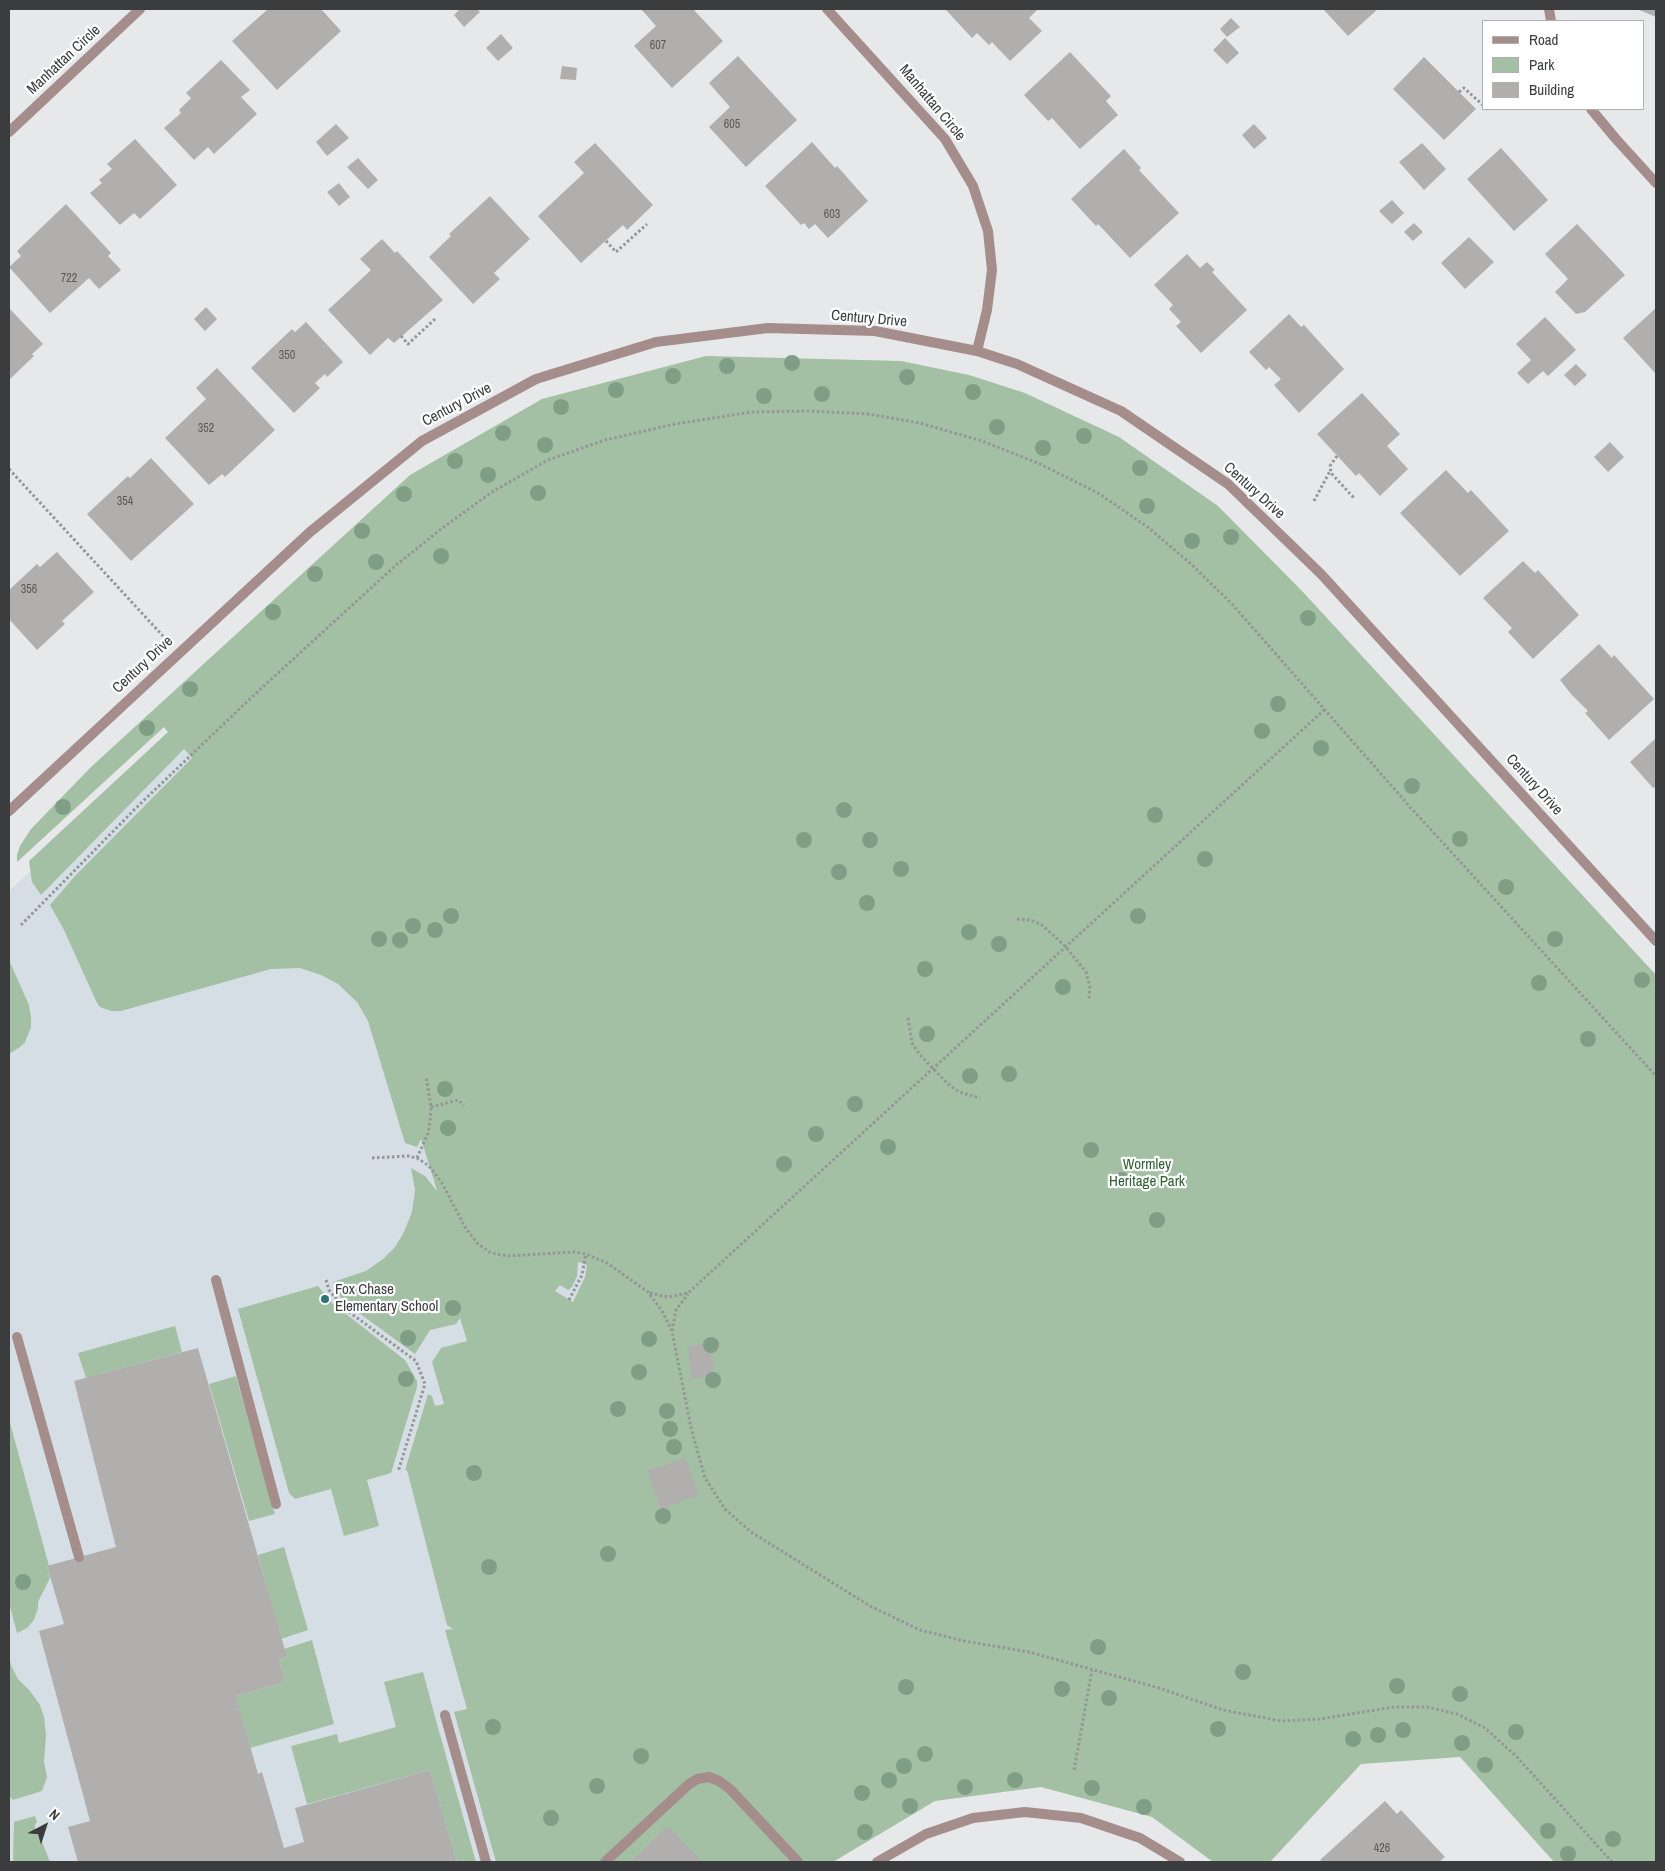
<!DOCTYPE html>
<html>
<head>
<meta charset="utf-8">
<style>
  body { margin:0 }
  #map { position:relative; width:1665px; height:1871px; overflow:hidden; background:#e6e8ea; font-family:"Archivo Narrow",sans-serif }
  canvas { display:block }
  .frame { position:absolute; inset:0; border:10px solid #3b3c3d; pointer-events:none }
  .legend { position:absolute; left:1482px; top:20px; width:162px; height:90px; box-sizing:border-box; background:#fff; border:1px solid #b1b1b1; margin:0; padding:6px 9px; list-style:none; font-size:15px; color:#3b3c3d }
  .legend li { display:flex; align-items:center; gap:10px; height:25px }
  .legend b { width:25px; border:1px solid #b1b1b1 }
  .north { position:absolute; left:20px; top:1801px; width:50px; height:50px; -webkit-text-stroke:4px #fff; paint-order:stroke; rotate:40deg; font-size:14px; font-weight:700; line-height:20px; text-align:center; color:#3b3c3d }
  .north::after { content:''; display:block; margin:auto; width:18px; height:22px; background:#3b3c3d; clip-path:polygon(50% 0,100% 100%,50% 72%,0 100%) }
</style>
</head>
<body>
<div id="map">
<canvas width="1665" height="1871"></canvas>
<div class="frame"></div>
<ul class="legend">
<li><b style="height:6px;background:#a58d8c"></b>Road</li>
<li><b style="height:14px;background:#a3c0a4"></b>Park</li>
<li><b style="height:14px;background:#b1afae"></b>Building</li>
</ul>
<div class="north">N</div>
</div>
<script>
const context = document.querySelector('canvas').getContext('2d');
context.lineJoin = 'round';
function fill(path, color) { context.fillStyle = color; context.fill(path, 'evenodd'); }
const toPath = rows => new Path2D(rows.map(r => 'M' + r).join(''));
function trace(path, color, width, dash) { context.strokeStyle = color; context.lineWidth = width; context.lineCap = dash ? 'butt' : 'round'; context.setLineDash(dash || []); context.stroke(path); }
function write(font, color, halo, rows, align = 'center') {
  context.font = font + ' "Archivo Narrow",sans-serif'; context.lineWidth = 4.5; context.setLineDash([]); context.textBaseline = 'middle'; context.strokeStyle = halo; context.fillStyle = color; for (const [text, x, y, turn = 0] of rows) {
    context.save(); context.translate(x, y); context.rotate((+turn || 0) * Math.PI / 180); context.textAlign = isNaN(turn) ? turn : align; if (halo) context.strokeText(text, 0, 0); context.fillText(text, 0, 0); context.restore();
  }
}
fill(toPath([
  [175,739,364,949,437,1193,578,1262,596,1267,572,1862,9,1862,9,891]
]), '#d6dee5');
fill(toPath([
  [706,356,901,361,969,375,1025,393,1119,437,1218,506,1303,592,1656,975,1656,1862,1554,1862,1460,1757,1361,1764,1270,1862,1213,1862,1152,1817,1041,1787,935,1801,833,1862,496,1862,454,1712,467,1709,445,1630,453,1629,447,1625,407,1470,405,1470,428,1394,432,1396,435,1406,444,1404,432,1362,441,1348,467,1341,460,1318,456,1324,430,1330,415,1354,344,1302,337,1292,333,1282,366,1271,383,1259,395,1247,404,1232,412,1212,415,1190,411,1168,425,1176,437,1191,421,1139,417,1147,405,1143,368,1021,357,1002,338,984,321,975,300,968,271,969,121,1011,111,1011,100,1007,97,1003,64,930,50,905,75,876,192,758,184,749,41,895,32,882,29,861,168,732,164,727,17,862,17,855,20,846,31,829,91,767,410,475,542,399],
  [578,1262,587,1265,585,1277,573,1302,555,1291,560,1285,568,1290,572,1287,577,1276],
  [9,960,29,1005,31,1017,31,1027,25,1042,20,1047,9,1054],
  [318,1286,332,1303,405,1360,417,1381,417,1387,391,1473,367,1480,379,1526,344,1536,331,1489,295,1499,289,1493,238,1309],
  [175,1326,182,1352,86,1378,78,1353],
  [236,1376,275,1514,249,1521,209,1384],
  [9,1419,49,1566,47,1566,50,1578,38,1602,38,1608,34,1620,27,1628,17,1633,9,1603],
  [284,1547,308,1630,281,1639,258,1555],
  [312,1640,334,1724,250,1748,236,1696,285,1682,279,1660,287,1657,284,1649],
  [9,1654,11,1665,18,1679,30,1691,40,1705,44,1717,46,1735,44,1762,47,1777,42,1791,13,1800,9,1796],
  [423,1672,435,1717,476,1862,457,1862,430,1770,307,1804,291,1746,337,1734,339,1743,396,1727,384,1682],
  [35,1816,37,1822,35,1825,35,1832,41,1839,50,1862,13,1862,14,1822]
]), '#a3c0a4');
fill(toPath([
  [268,9,321,9,341,31,277,90,232,41],
  [460,9,477,9,480,12,464,27,454,15],
  [641,9,693,9,723,41,672,88,634,46,656,26],
  [947,9,1036,9,1037,10,1029,18,1042,31,1010,61,992,42,989,45,977,33,972,38,946,10],
  [1323,9,1378,9,1348,36],
  [1637,9,1656,9,1656,17],
  [1231,18,1240,27,1227,37,1220,29],
  [501,34,513,48,498,61,486,48],
  [1225,38,1239,53,1227,64,1213,50],
  [1070,52,1111,96,1106,101,1118,115,1080,149,1052,118,1048,121,1024,95],
  [738,56,797,120,746,167,709,127,730,107,709,83],
  [1424,57,1476,109,1444,140,1393,89],
  [221,60,250,90,241,97,257,114,214,154,208,147,194,160,164,128,181,113,179,110,191,98,186,93],
  [562,66,577,68,576,80,560,79],
  [336,124,349,138,327,156,316,142],
  [1254,124,1267,138,1254,149,1242,135],
  [135,139,177,185,140,219,134,213,120,225,90,193,102,183,99,180,112,169,107,164],
  [812,142,835,168,837,166,868,201,828,238,815,224,809,229,804,223,801,225,765,186],
  [595,143,653,205,627,230,623,225,581,263,538,216,584,173,574,162],
  [1422,143,1446,169,1424,190,1399,162],
  [1501,148,1548,200,1514,231,1467,179],
  [1124,149,1141,168,1139,170,1179,213,1130,258,1098,224,1096,226,1071,199],
  [358,158,378,180,368,189,347,167],
  [339,183,350,197,339,206,327,192],
  [490,196,530,239,494,273,500,279,473,304,429,257,451,236,449,234],
  [1392,200,1404,213,1392,224,1379,211],
  [66,204,111,253,108,256,121,270,99,289,89,278,50,313,9,267,21,256,17,251],
  [1414,223,1423,232,1413,241,1404,232],
  [1577,224,1625,275,1585,312,1576,314,1555,292,1568,279,1545,254],
  [1469,237,1494,262,1465,289,1441,263],
  [382,239,395,253,397,251,443,300,394,343,388,338,370,355,328,310,371,270,360,259],
  [1187,254,1200,268,1207,262,1215,270,1212,272,1247,310,1201,353,1176,326,1181,322,1169,309,1173,305,1154,285],
  [206,307,217,319,205,331,194,319],
  [9,308,43,344,32,354,34,356,9,380],
  [1656,308,1656,374,1623,338],
  [1289,314,1301,327,1304,325,1344,369,1299,413,1274,385,1281,379,1269,367,1266,370,1249,352],
  [1545,317,1576,350,1548,376,1543,371,1528,384,1517,373,1531,360,1516,344],
  [306,322,343,362,327,377,325,374,315,383,320,388,294,413,251,368,292,329,295,332],
  [1576,364,1587,375,1575,386,1564,375],
  [217,368,275,430,225,477,222,474,209,485,165,438,206,399,196,388],
  [1362,393,1400,434,1387,446,1408,469,1380,496,1359,473,1356,476,1317,434],
  [1610,442,1624,457,1608,472,1594,457],
  [151,458,194,504,131,561,87,514,128,476,130,478],
  [1446,470,1468,493,1471,490,1509,531,1460,576,1400,513],
  [57,552,94,592,62,621,65,624,37,650,9,619,9,590,37,564,40,567],
  [1523,561,1535,573,1538,570,1579,615,1533,659,1508,632,1512,628,1483,598],
  [1599,644,1612,658,1614,655,1654,699,1609,740,1585,713,1588,711,1571,694,1560,680],
  [1656,738,1656,789,1654,787,1653,788,1630,762],
  [709,1343,715,1375,692,1379,687,1346],
  [198,1348,287,1657,279,1660,285,1682,236,1696,258,1774,262,1772,284,1848,304,1842,295,1808,430,1770,457,1862,78,1862,68,1827,90,1821,39,1631,64,1624,47,1566,116,1547,74,1381],
  [685,1458,699,1495,661,1509,647,1471],
  [1385,1801,1397,1814,1401,1810,1445,1857,1439,1862,1323,1862,1320,1860],
  [668,1826,703,1862,630,1862]
]), '#b1afae');
trace(toPath([
  [1459,92,1464,88,1484,106],
  [1486,109,1487,109],
  [606,241,616,252,647,224],
  [401,336,408,344,435,319],
  [1337,456,1330,466,1331,473,1354,498],
  [9,469,163,636],
  [1314,501,1330,471],
  [1017,919,1030,920,1042,925,1065,946,1086,972,1090,987,1089,999],
  [21,925,139,805,254,695,394,567,441,529,492,492,548,460,605,440,675,424,751,412,808,411,868,414,920,423,982,441,1040,464,1098,493,1149,528,1191,564,1232,604,1411,808,1656,1076],
  [908,1018,912,1043,920,1055,948,1084,959,1092,980,1098],
  [431,1107,458,1100,464,1105],
  [372,1158,408,1156,417,1158,429,1166,442,1183,465,1227,477,1243,491,1253,508,1256,574,1252,586,1254,607,1263,648,1292,662,1311,672,1331,691,1428,705,1478,725,1509,751,1532,870,1606,920,1630,964,1641,1029,1652,1159,1688,1223,1710,1281,1721,1320,1719,1394,1707,1427,1707,1457,1714,1485,1728,1517,1757,1612,1862],
  [417,1158,428,1133,430,1122,431,1107,426,1076],
  [326,1280,329,1290,345,1309,416,1361,425,1384,398,1472],
  [650,1293,668,1297,688,1293,1324,710],
  [569,1300,582,1275,586,1254],
  [672,1331,676,1310,688,1294],
  [1074,1770,1092,1670]
]), '#939596', 3, [2.5, 2.5]);
trace(toPath([
  [216,1280,276,1504],
  [17,1337,79,1557],
  [445,1715,486,1862],
  [605,1862,688,1785,697,1779,709,1777,719,1781,730,1789,798,1862]
]), '#a58d8c', 10);
trace(toPath([
  [827,9,945,139,973,186,988,231,992,270,987,310,977,351],
  [1549,9,1551,21],
  [1591,109,1616,139,1656,183],
  [9,132,140,9],
  [9,811,310,532,422,441,536,379,656,342,768,328,875,331,977,351,1017,364,1121,411,1228,484,1321,574,1656,941],
  [877,1862,926,1834,973,1818,1025,1812,1081,1818,1140,1838,1180,1862]
]), '#a58d8c', 10);
context.fillStyle = '#809e85';
for (const [x, y] of [
  [792,363],
  [727,366],
  [673,376],
  [907,377],
  [616,390],
  [973,392],
  [822,394],
  [764,396],
  [561,407],
  [997,427],
  [503,433],
  [1084,436],
  [545,445],
  [1043,448],
  [455,461],
  [1140,468],
  [488,475],
  [538,493],
  [404,494],
  [1147,506],
  [362,531],
  [1231,537],
  [1192,541],
  [441,556],
  [376,562],
  [315,574],
  [273,612],
  [1308,618],
  [190,689],
  [1278,704],
  [147,728],
  [1262,731],
  [1321,748],
  [1412,786],
  [63,807],
  [844,810],
  [1155,815],
  [1460,839],
  [804,840],
  [870,840],
  [1205,859],
  [901,869],
  [839,872],
  [1506,887],
  [867,903],
  [451,916],
  [1138,916],
  [413,926],
  [435,930],
  [969,932],
  [379,939],
  [1555,939],
  [400,940],
  [999,944],
  [925,969],
  [1642,980],
  [1539,983],
  [1063,987],
  [927,1034],
  [1588,1039],
  [1009,1074],
  [970,1076],
  [445,1089],
  [855,1104],
  [448,1128],
  [816,1134],
  [888,1147],
  [1091,1150],
  [784,1164],
  [1122,1180],
  [1157,1220],
  [453,1308],
  [408,1338],
  [649,1339],
  [711,1345],
  [639,1372],
  [406,1379],
  [713,1380],
  [618,1409],
  [667,1411],
  [670,1429],
  [674,1447],
  [474,1473],
  [663,1516],
  [608,1554],
  [489,1567],
  [23,1582],
  [1098,1647],
  [1243,1672],
  [1397,1686],
  [906,1687],
  [1062,1689],
  [1460,1694],
  [1109,1698],
  [493,1727],
  [1218,1729],
  [1403,1730],
  [1516,1732],
  [1378,1735],
  [1353,1739],
  [1462,1743],
  [925,1754],
  [641,1756],
  [1485,1765],
  [904,1766],
  [889,1780],
  [1015,1780],
  [597,1786],
  [965,1787],
  [1092,1788],
  [862,1793],
  [910,1806],
  [1144,1807],
  [551,1818],
  [1548,1831],
  [865,1832],
  [1613,1839],
  [1568,1854]
]) { context.beginPath(); context.arc(x, y, 8, 0, 2 * Math.PI); context.fill(); }
for (const [x, y, r, color] of [
  [325,1299,5,"#2b747d"]
]) { const dot = new Path2D(); dot.arc(x, y, r, 0, 2 * Math.PI); context.fillStyle = color; context.fill(dot); trace(dot, '#fff', 2); }
write('12px', '#585959', null, [
  ["607",658,46],
  ["605",732,125],
  ["603",832,215],
  ["722",69,279],
  ["350",287,356],
  ["352",206,429],
  ["354",125,502],
  ["356",29,590],
  ["426",1382,1849]
]);
write('15px', '#3b3c3d', '#fff', [
  ["Manhattan Circle",64,60,-43],
  ["Manhattan Circle",932,103,50],
  ["Century Drive",869,319,5],
  ["Century Drive",457,405,-28],
  ["Century Drive",1254,491,42],
  ["Century Drive",143,665,-43],
  ["Century Drive",1534,785,48]
]);
write('15px', '#2d6233', '#fff', [
  ["Wormley",1147,1165],
  ["Heritage Park",1147,1182]
]);
write('15px', '#3b3c3d', '#fff', [
  ["Fox Chase",335,1290],
  ["Elementary School",335,1307]
], 'left');
</script>
</body>
</html>
